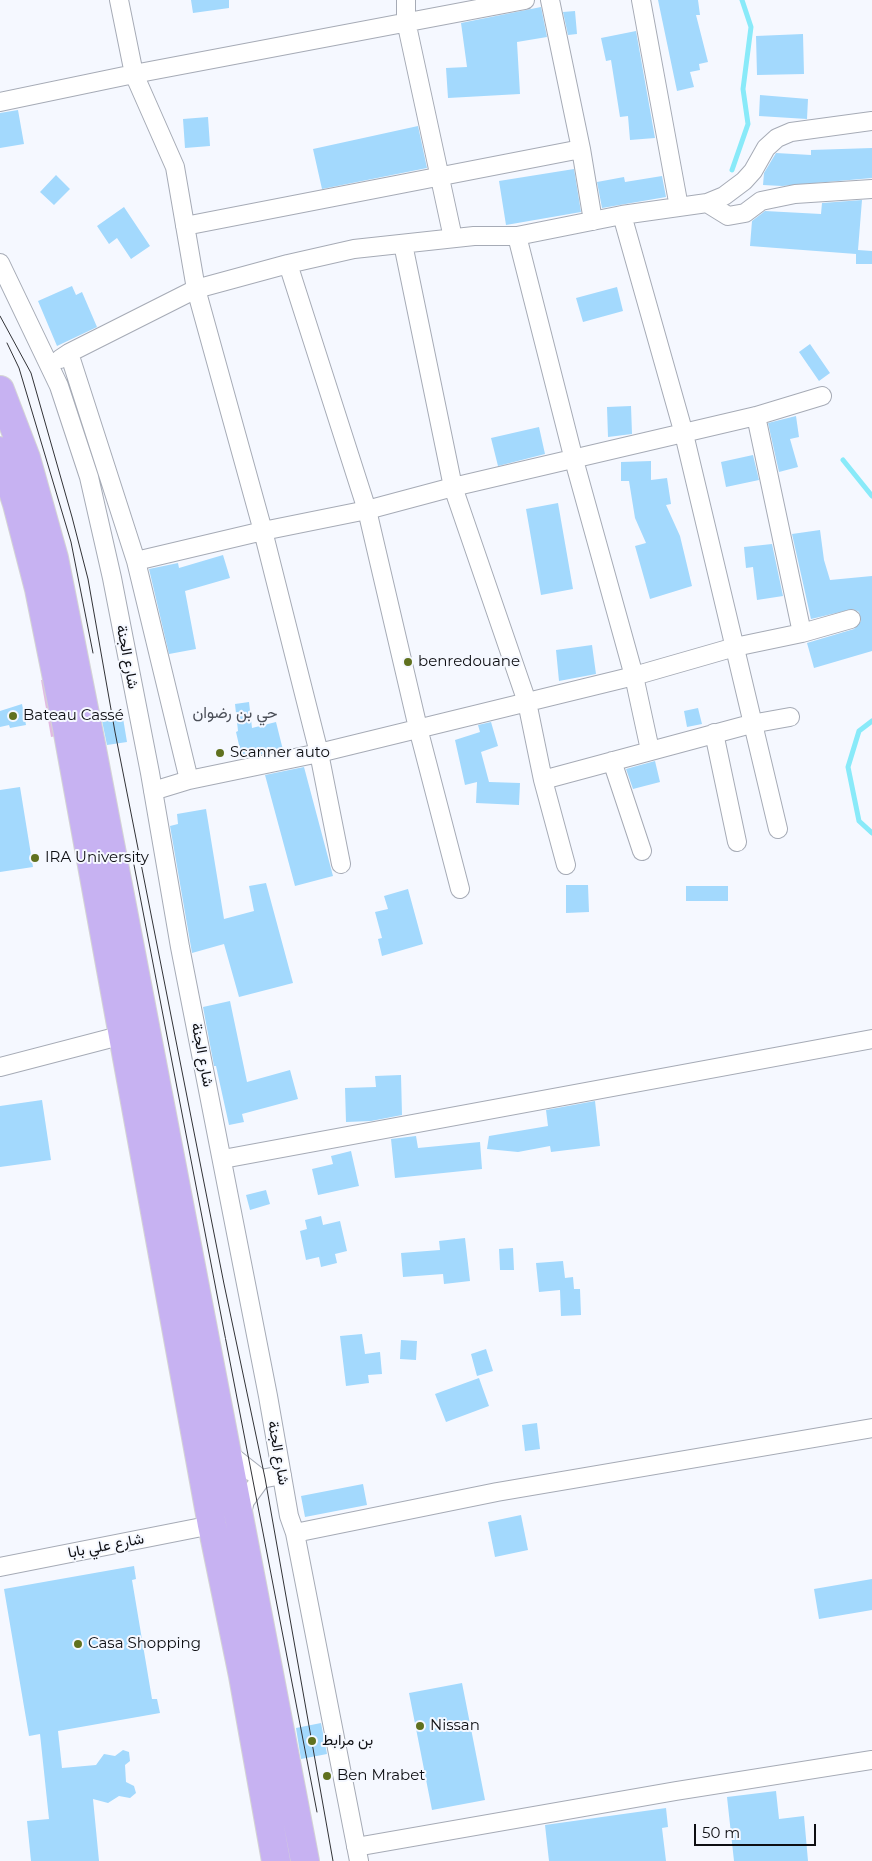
<!DOCTYPE html>
<html>
<head>
<meta charset="utf-8">
<style>
  body { margin:0 }
  #map { position:relative; width:872px; height:1861px; overflow:hidden; background:#f5f8ff; font-family:Montserrat,sans-serif }
  canvas { display:block }
  .scale { position:absolute; left:694px; top:1824px; width:122px; height:22px; box-sizing:border-box; border:2px solid #0e0f13; border-top:0; padding-left:6px; font-size:15px; line-height:18px; white-space:nowrap; color:#0e0f13; -webkit-text-stroke:4px #f5f8ff; paint-order:stroke }
</style>
</head>
<body>
<div id="map">
<canvas width="872" height="1861"></canvas>
<div class="scale">50 m</div>
</div>
<script>
const context = document.querySelector('canvas').getContext('2d');
context.lineJoin = 'round';
function fill(path, color) { context.fillStyle = color; context.fill(path, 'evenodd'); }
const toPath = rows => new Path2D(rows.map(r => 'M' + r).join(''));
function trace(path, color, width, dash) { context.strokeStyle = color; context.lineWidth = width; context.lineCap = dash ? 'butt' : 'round'; context.setLineDash(dash || []); context.stroke(path); }
function write(font, color, halo, rows, align = 'center') {
  context.font = font + ' Montserrat,Vazirmatn,sans-serif'; context.lineWidth = 4; context.setLineDash([]); context.textBaseline = 'middle'; context.strokeStyle = halo; context.fillStyle = color; for (const [text, x, y, turn = 0] of rows) {
    context.save(); context.translate(x, y); context.rotate((+turn || 0) * Math.PI / 180); context.textAlign = isNaN(turn) ? turn : align; if (halo) context.strokeText(text, 0, 0); context.fillText(text, 0, 0); context.restore();
  }
}
fill(toPath([
  [46,679,56,736,51,737,41,680]
]), '#e2bae2');
trace(toPath([
  [732,170,748,124,743,89,751,27,742,0],
  [843,460,872,496],
  [872,721,859,731,848,767,859,821,872,833]
]), '#89eaf9', 5);
fill(toPath([
  [191,0,229,0,229,8,193,13],
  [658,0,698,0,700,15,696,15,708,62,699,64,700,70,690,72,694,87,677,91],
  [541,7,547,37,517,42,520,94,448,98,446,68,467,67,461,23],
  [575,11,577,34,568,35,563,12],
  [636,31,655,138,630,140,628,116,620,117,611,60,606,61,601,38],
  [803,34,804,74,757,75,756,36],
  [760,95,808,99,807,119,759,116],
  [18,110,24,144,0,148,0,113],
  [208,117,210,146,185,148,183,119],
  [418,126,427,168,322,189,313,149],
  [872,148,872,178,782,186,763,185,764,173,776,153,811,155,811,150],
  [574,169,581,212,506,225,499,181],
  [56,175,70,189,54,205,40,192],
  [662,176,666,197,602,208,597,182,624,177,625,182],
  [862,200,858,250,872,251,872,264,856,264,856,254,750,246,752,221,765,211,821,214,822,203],
  [124,207,150,246,131,259,117,238,109,244,97,226],
  [72,286,76,295,82,292,97,327,57,346,38,301],
  [617,287,623,311,583,322,576,298],
  [810,344,830,373,819,381,799,352],
  [631,406,632,434,608,437,607,407],
  [796,416,799,437,790,439,798,467,779,472,768,423],
  [539,427,545,454,498,466,491,438],
  [753,455,759,480,726,487,721,462],
  [651,461,651,480,667,478,671,504,666,505,680,536,692,586,650,599,635,546,646,543,635,518,629,481,621,481,621,462],
  [558,503,573,589,541,595,526,509],
  [820,530,824,560,830,580,872,576,872,651,814,668,807,643,854,629,861,621,859,612,853,609,811,619,792,534],
  [772,544,783,596,757,600,753,567,746,568,744,547],
  [223,555,230,578,185,591,196,649,169,654,149,569,178,563,179,568],
  [592,645,596,674,559,681,556,650],
  [249,702,252,728,276,722,283,750,242,758,236,732,238,731,235,704],
  [22,704,26,725,10,728,9,725,0,727,0,711],
  [698,708,702,724,687,727,684,711],
  [122,712,127,742,107,745,101,716],
  [491,722,498,746,481,752,489,782,520,783,519,805,476,803,477,782,465,785,455,740,480,732,478,725],
  [655,761,660,782,633,789,626,769],
  [304,767,333,876,295,886,265,775],
  [20,787,33,867,0,872,0,790],
  [206,809,224,919,254,911,249,886,266,883,293,983,239,997,224,944,192,953,170,826,178,824,177,814],
  [566,885,588,885,589,912,566,913],
  [686,886,728,886,728,901,686,901],
  [408,889,423,944,382,956,378,939,382,938,375,912,388,909,384,896],
  [230,1001,247,1082,290,1070,298,1099,242,1114,244,1122,229,1125,216,1066,214,1066,203,1007],
  [401,1075,402,1115,371,1121,346,1122,345,1088,376,1087,375,1076],
  [42,1100,51,1160,0,1167,0,1106],
  [595,1101,600,1146,551,1152,550,1146,518,1152,487,1149,489,1136,548,1126,546,1110],
  [416,1136,418,1148,480,1142,482,1169,395,1178,391,1139],
  [351,1151,359,1186,318,1195,312,1169,333,1164,331,1156],
  [266,1190,270,1204,250,1210,246,1195],
  [321,1216,323,1225,340,1221,347,1251,335,1254,337,1263,321,1267,319,1257,306,1260,300,1231,307,1229,305,1220],
  [465,1238,470,1281,444,1284,443,1274,403,1277,401,1253,440,1250,439,1241],
  [513,1248,514,1270,500,1270,499,1249],
  [563,1261,565,1278,573,1277,574,1289,580,1289,581,1315,561,1316,560,1290,539,1292,536,1263],
  [362,1334,365,1354,380,1352,382,1374,368,1375,369,1383,346,1386,340,1336],
  [401,1340,417,1341,416,1360,400,1359],
  [486,1349,493,1371,477,1376,471,1354],
  [479,1378,489,1406,446,1422,435,1394],
  [537,1423,540,1449,525,1451,522,1425],
  [363,1484,367,1505,305,1517,301,1496],
  [521,1515,528,1550,495,1557,488,1522],
  [134,1566,136,1579,132,1580,152,1699,157,1699,160,1713,58,1731,62,1768,96,1765,104,1754,115,1756,123,1750,129,1752,130,1761,125,1765,126,1782,134,1786,136,1793,130,1798,119,1796,108,1803,93,1799,99,1861,31,1861,27,1821,49,1819,40,1734,29,1736,4,1589],
  [872,1579,872,1610,819,1619,814,1589],
  [462,1683,485,1800,432,1810,409,1693],
  [321,1723,327,1754,301,1759,296,1728],
  [776,1791,779,1819,804,1816,808,1861,734,1861,727,1797],
  [666,1808,668,1827,662,1828,666,1861,549,1861,545,1825]
]), '#a3d9fd');
const street = toPath([
  [119,0,134,74,175,167,196,289,263,531,319,753,341,864],
  [406,0,406,21,453,238],
  [550,0,581,149,593,221],
  [641,0,679,207],
  [0,102,134,74,525,0],
  [707,203,728,216,745,213,761,201,795,194,872,189],
  [622,215,684,434,778,829],
  [185,226,581,149],
  [517,236,574,460,634,676,650,750],
  [403,244,453,487,527,702,543,780,566,865],
  [0,263,59,386,89,477,112,578,150,773,180,947,268,1396,289,1516,295,1533,359,1861],
  [288,264,367,510,418,728,460,889],
  [69,353,136,561,189,780,319,753,634,676,735,647,802,633,851,619],
  [60,359,69,353,196,289,288,264,354,249,474,236,517,236,622,215,707,203,724,196,744,181,753,171,766,148,777,138,791,132,872,121],
  [756,416,802,633],
  [136,561,263,531,367,510,453,487,756,416,822,396],
  [714,733,737,842],
  [612,761,642,851],
  [543,780,751,724,790,717],
  [153,791,189,780],
  [0,1067,123,1035],
  [223,1159,872,1039],
  [228,1453,261,1479],
  [241,1516,245,1501,261,1479,282,1475],
  [295,1533,497,1492,872,1428],
  [0,1567,212,1525],
  [356,1847,676,1791,872,1760]
]);
const primary = toPath([
  [0,390,26,458,54,558,91,744,305,1861],
  [0,451,17,504,39,589,67,728,212,1525,243,1676,276,1861]
]);
trace(street, '#a6abb6', 20);
trace(primary, '#d4d4d5', 30);
trace(street, '#fff', 18);
trace(primary, '#c7b2f2', 28);
trace(toPath([
  [0,316,31,373,72,517,88,579,115,732,224,1284,265,1478,333,1861],
  [7,343,19,368,71,542,93,653],
  [134,865,317,1812]
]), '#313236', 1);
for (const [x, y, r, color] of [
  [408,662,5,"#60711f"],
  [13,716,5,"#60711f"],
  [220,753,5,"#60711f"],
  [35,858,5,"#60711f"],
  [78,1644,5,"#60711f"],
  [420,1726,5,"#60711f"],
  [312,1741,5,"#60711f"],
  [327,1776,5,"#60711f"]
]) { const dot = new Path2D(); dot.arc(x, y, r, 0, 2 * Math.PI); context.fillStyle = color; context.fill(dot); trace(dot, '#f5f8ff', 2); }
write('15px', '#0e0f13', '#f5f8ff', [
  ["شارع الجنة",127,657,79],
  ["شارع الجنة",202,1055,79],
  ["شارع الجنة",278,1453,80],
  ["شارع علي بابا",106,1546,-11]
]);
write('15px', '#0e0f13', '#f5f8ff', [
  ["benredouane",418,662],
  ["Bateau Cassé",23,716],
  ["Scanner auto",230,753],
  ["IRA University",45,858],
  ["Casa Shopping",88,1644],
  ["Nissan",430,1726],
  ["بن مرابط",322,1741],
  ["Ben Mrabet",337,1776]
], 'left');
write('16px', '#4a4e57', '#f5f8ff', [
  ["حي بن رضوان",235,713]
]);
</script>
</body>
</html>
